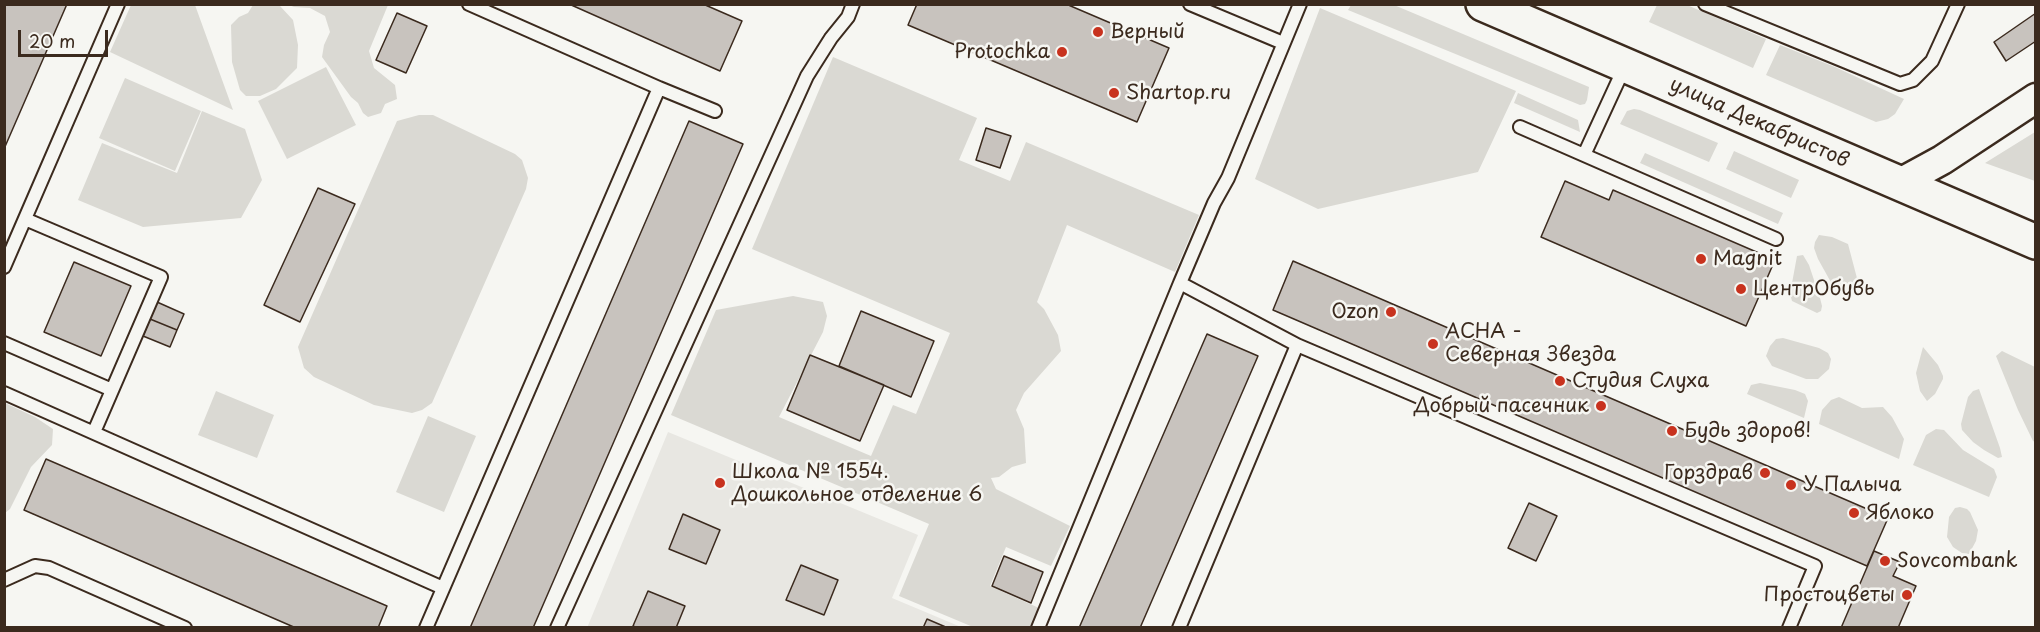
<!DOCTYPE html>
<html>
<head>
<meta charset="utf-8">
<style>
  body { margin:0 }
  #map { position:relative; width:2040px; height:632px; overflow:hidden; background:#f6f6f2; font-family:"Playpen Sans",sans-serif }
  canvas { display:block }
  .frame { position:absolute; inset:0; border:6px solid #3b2a1e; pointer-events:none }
  .scale { position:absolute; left:18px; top:30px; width:90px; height:27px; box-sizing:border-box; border:3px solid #3b2a1e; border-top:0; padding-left:8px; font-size:18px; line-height:21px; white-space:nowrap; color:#3b2a1e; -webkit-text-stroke:4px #f6f6f2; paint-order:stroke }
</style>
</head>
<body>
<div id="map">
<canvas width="2040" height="632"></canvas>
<div class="frame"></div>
<div class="scale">20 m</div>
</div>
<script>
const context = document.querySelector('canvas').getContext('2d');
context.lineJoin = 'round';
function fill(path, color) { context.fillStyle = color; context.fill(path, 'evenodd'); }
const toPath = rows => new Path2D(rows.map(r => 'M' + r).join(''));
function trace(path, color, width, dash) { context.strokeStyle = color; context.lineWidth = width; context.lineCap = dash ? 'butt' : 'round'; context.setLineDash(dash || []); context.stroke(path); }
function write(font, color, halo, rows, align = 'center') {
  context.font = font + ' "Playpen Sans",sans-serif'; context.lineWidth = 5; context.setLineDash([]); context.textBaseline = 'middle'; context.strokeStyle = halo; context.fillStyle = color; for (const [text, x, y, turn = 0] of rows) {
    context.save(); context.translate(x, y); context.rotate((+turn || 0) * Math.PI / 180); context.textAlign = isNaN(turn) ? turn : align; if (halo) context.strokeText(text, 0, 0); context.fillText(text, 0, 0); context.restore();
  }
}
fill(toPath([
  [668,432,918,535,892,598,961,627,587,628]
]), '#e8e7e2');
fill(toPath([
  [272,4,280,6,293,20,298,45,297,68,276,89,260,96,246,96,240,90,232,62,231,25,239,17,248,13,253,5],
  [131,5,195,5,233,110,110,52],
  [289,5,388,5,369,51,374,68,395,85,397,99,385,104,381,113,368,117,363,113,358,103,351,97,322,57,324,45,330,32,325,16,310,8,294,7],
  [1351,5,1394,5,1589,87,1587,100,1585,104,1580,105,1348,10],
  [1657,5,1687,5,1766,39,1753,68,1649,22],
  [1320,8,1516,91,1478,172,1318,209,1255,179],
  [1780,45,1835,67,1904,99,1895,114,1888,119,1876,122,1766,75],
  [833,57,977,118,959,160,1010,181,1026,142,1199,215,1175,272,1067,225,1037,302,1044,309,1058,335,1061,351,1024,393,1016,410,1024,429,1026,463,1012,467,999,477,991,478,996,489,1070,526,1051,566,1006,547,990,586,1039,608,1031,627,973,627,899,596,929,524,671,415,716,310,793,296,823,302,827,316,823,332,779,417,871,456,893,405,916,414,950,333,752,249],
  [326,67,356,125,287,159,258,101],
  [125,78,201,111,175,171,99,138],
  [1518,93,1578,120,1580,132,1514,103],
  [1634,109,1640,110,1718,143,1709,162,1620,124,1627,111],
  [202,111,245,129,262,180,241,218,143,227,78,200,102,143,177,173],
  [419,115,433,115,515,154,522,160,528,178,526,189,432,403,422,410,412,413,374,405,314,377,304,368,298,347,397,121],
  [2035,132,2035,181,1985,163],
  [1734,151,1799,180,1791,198,1726,169],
  [1645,153,1783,213,1778,224,1640,163],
  [1819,235,1832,237,1848,244,1858,282,1833,286,1818,259,1814,248,1815,242],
  [1803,255,1809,265,1820,298,1822,306,1821,311,1817,313,1792,301,1790,294,1797,256],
  [1783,338,1819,348,1828,353,1831,359,1829,369,1818,379,1806,379,1772,366,1766,356,1770,346,1776,339],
  [1923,347,1938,365,1943,376,1943,379,1935,394,1927,401,1920,391,1916,373],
  [2002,351,2035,367,2035,442,2033,441,2018,410,1996,356],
  [1760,383,1795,390,1805,394,1808,401,1804,418,1747,394,1751,385],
  [1979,389,2000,448,2002,457,1998,458,1984,450,1973,442,1962,430,1961,424,1968,397,1973,391],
  [216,391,274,415,257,458,198,435],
  [1839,397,1862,408,1883,407,1892,417,1904,439,1899,459,1819,424,1822,410,1831,400],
  [5,403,35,417,53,429,52,445,31,467,10,509,5,513],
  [428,416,476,436,444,512,396,492],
  [1936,429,1944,430,1963,450,1994,469,1997,477,1989,497,1913,465,1926,435],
  [1960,507,1967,509,1970,512,1978,530,1976,541,1969,554,1962,553,1953,547,1947,537,1949,517,1955,508]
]), '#dad9d3');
const building = toPath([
  [5,4,67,4,4,149,4,6,5,4],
  [569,4,703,4,742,21,720,71,569,4],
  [917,4,1066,4,1169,48,1137,122,908,25,917,4],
  [397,13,427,26,406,73,376,60,397,13],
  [2036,13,2036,41,2006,61,1994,42,2036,13],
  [689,121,743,144,533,628,470,628,689,121],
  [986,128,1011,136,1000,168,976,160,986,128],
  [1565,181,1609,200,1613,190,1775,260,1746,326,1541,237,1565,181],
  [318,188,355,204,300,322,264,305,318,188],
  [1293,261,1888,518,1867,566,1273,310,1293,261],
  [74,262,131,286,101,356,44,332,74,262],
  [157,302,184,314,177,330,150,319,157,302],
  [861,311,934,341,911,397,839,366,861,311],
  [150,319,177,330,170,347,143,336,150,319],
  [1207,334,1258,356,1140,628,1079,628,1207,334],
  [810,355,884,385,860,441,787,410,810,355],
  [46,459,387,606,378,628,296,628,24,510,46,459],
  [1529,503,1557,516,1536,561,1508,548,1529,503],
  [683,514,720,530,706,564,669,549,683,514],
  [1874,551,1900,562,1893,576,1916,586,1898,628,1841,628,1874,551],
  [1004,556,1043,572,1031,603,992,586,1004,556],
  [801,565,838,580,824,615,786,600,801,565],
  [648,591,685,606,676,628,638,628,633,626,648,591],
  [927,619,948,628,923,628,927,619]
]);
fill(building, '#c8c3be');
trace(building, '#3b2a1e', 1.5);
const service = toPath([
  [1190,4,1283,43],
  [1705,4,1900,84,1913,80,1932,61,1958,4],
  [1625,66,1584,155,1776,239],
  [659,88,715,111],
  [1520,127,1584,155],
  [25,219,161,277,94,432],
  [4,267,118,4],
  [4,343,112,390],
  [1297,345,1815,566,1789,628],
  [4,393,443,588],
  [4,580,35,566,49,568,185,628],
  [426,628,659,88,469,4],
  [557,628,807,76,831,38,848,17,853,4],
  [1038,628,1180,283],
  [1179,628,1297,345,1180,283,1214,203,1228,178,1300,4]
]);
const tertiary = toPath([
  [1898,184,1942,160,2036,98]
]);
const secondary = toPath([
  [1483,4,2036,242]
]);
trace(service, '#3b2a1e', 16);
trace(tertiary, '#3b2a1e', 33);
trace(secondary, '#3b2a1e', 38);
trace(service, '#f6f6f2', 12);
trace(tertiary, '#f6f6f2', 28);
trace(secondary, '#f6f6f2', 33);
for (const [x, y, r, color] of [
  [1098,32,6,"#c8321e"],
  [1062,52,6,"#c8321e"],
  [1114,93,6,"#c8321e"],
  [1701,259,6,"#c8321e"],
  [1741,289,6,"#c8321e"],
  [1391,312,6,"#c8321e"],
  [1433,344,6,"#c8321e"],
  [1560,381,6,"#c8321e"],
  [1601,406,6,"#c8321e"],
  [1672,431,6,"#c8321e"],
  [1765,473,6,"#c8321e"],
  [720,483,6,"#c8321e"],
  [1791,485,6,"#c8321e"],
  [1854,513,6,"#c8321e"],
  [1885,561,6,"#c8321e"],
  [1907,595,6,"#c8321e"]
]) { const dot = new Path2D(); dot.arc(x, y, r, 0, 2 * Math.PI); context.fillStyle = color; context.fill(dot); trace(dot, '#f6f6f2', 2); }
write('20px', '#3b2a1e', '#f6f6f2', [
  ["Верный",1110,32],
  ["Protochka",1050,52,"right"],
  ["Shartop.ru",1126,93],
  ["Magnit",1713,259],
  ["ЦентрОбувь",1753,289],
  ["Ozon",1379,312,"right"],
  ["АСНА -",1445,332],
  ["Северная Звезда",1445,355],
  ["Студия Слуха",1572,381],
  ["Добрый пасечник",1589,406,"right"],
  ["Будь здоров!",1684,431],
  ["Школа № 1554.",732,472],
  ["Дошкольное отделение 6",732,495],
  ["Горздрав",1753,473,"right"],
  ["У Палыча",1803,485],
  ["Яблоко",1866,513],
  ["Sovcombank",1897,561],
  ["Простоцветы",1895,595,"right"]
], 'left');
write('20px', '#3b2a1e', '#f6f6f2', [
  ["улица Декабристов",1759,123,24]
]);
</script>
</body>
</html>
